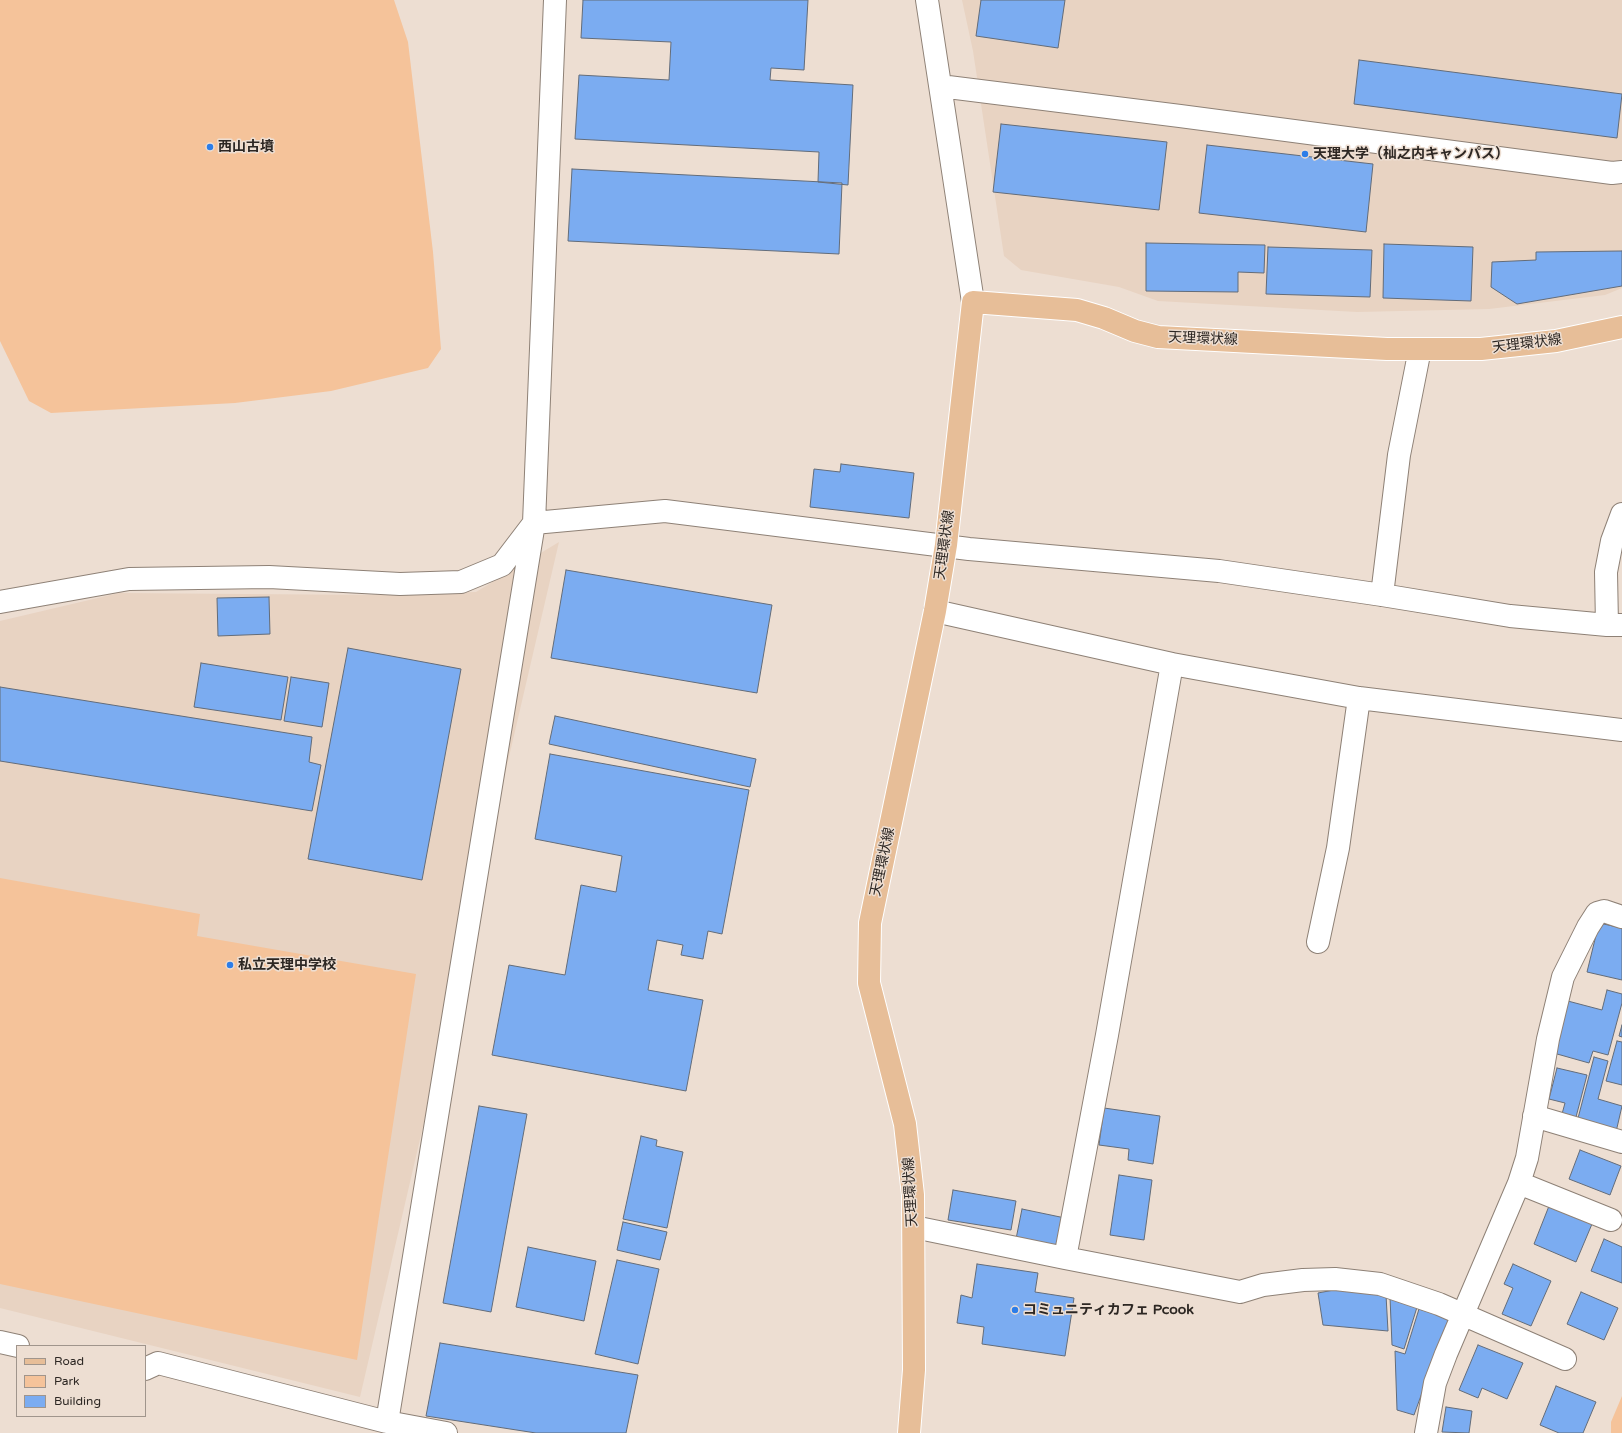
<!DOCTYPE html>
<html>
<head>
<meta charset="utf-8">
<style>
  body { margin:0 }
  #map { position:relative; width:1622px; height:1433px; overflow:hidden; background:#edded2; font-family:"Varela Round",sans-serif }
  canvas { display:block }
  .legend { position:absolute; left:16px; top:1345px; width:130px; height:72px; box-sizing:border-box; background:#edded2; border:1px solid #a0958c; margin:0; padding:5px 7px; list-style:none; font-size:12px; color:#2d2723 }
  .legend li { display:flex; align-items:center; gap:8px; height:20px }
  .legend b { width:20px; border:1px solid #a0958c }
</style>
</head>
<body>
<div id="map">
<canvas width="1622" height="1433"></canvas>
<ul class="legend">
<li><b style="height:5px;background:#e7be98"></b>Road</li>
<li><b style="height:11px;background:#f5c39a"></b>Park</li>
<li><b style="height:11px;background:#7bacf1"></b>Building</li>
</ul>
</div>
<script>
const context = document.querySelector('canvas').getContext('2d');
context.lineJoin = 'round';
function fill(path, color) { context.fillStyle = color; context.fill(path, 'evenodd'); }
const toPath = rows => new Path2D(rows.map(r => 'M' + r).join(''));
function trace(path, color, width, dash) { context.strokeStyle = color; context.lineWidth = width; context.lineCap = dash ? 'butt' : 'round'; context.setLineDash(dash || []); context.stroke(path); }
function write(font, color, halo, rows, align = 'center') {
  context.font = font + ' "Varela Round","Noto Sans JP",sans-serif'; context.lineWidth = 3; context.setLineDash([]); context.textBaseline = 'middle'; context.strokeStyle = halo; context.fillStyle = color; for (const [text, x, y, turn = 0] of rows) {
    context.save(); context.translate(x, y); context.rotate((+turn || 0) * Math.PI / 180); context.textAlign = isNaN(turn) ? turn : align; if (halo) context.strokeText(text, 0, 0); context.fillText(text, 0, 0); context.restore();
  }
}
fill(toPath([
  [962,0,1622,0,1622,288,1605,295,1489,309,1357,312,1158,301,1119,287,1021,270,1004,256,973,51],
  [559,542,360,1397,0,1308,0,621,119,593,372,595,476,592]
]), '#e8d3c2');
fill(toPath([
  [0,0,394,0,408,42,433,252,441,349,428,368,331,391,235,403,51,413,29,401,0,341],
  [0,878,200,914,197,936,416,974,357,1360,0,1284],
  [1622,1396,1622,1433,1611,1433,1611,1422]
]), '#f5c39a');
const building = toPath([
  [583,0,808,0,804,70,771,68,770,80,853,85,848,185,818,182,819,152,575,139,579,75,669,80,671,42,581,38,583,0],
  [981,0,1065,0,1058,48,976,36,981,0],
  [1359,60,1622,94,1617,138,1354,104,1359,60],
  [1001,124,1167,142,1159,210,993,192,1001,124],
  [1207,145,1373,164,1366,232,1199,213,1207,145],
  [572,169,842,183,839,254,568,241,572,169],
  [1146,243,1265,245,1264,273,1238,272,1238,292,1146,291,1146,243],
  [1384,244,1473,247,1471,301,1383,298,1384,244],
  [1268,247,1372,250,1370,297,1266,294,1268,247],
  [1622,251,1622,286,1517,304,1491,287,1492,262,1536,260,1536,252,1622,251],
  [841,464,914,473,909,518,810,507,814,469,840,472,841,464],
  [566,570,772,605,757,693,551,658,566,570],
  [269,597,270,634,218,636,217,598,269,597],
  [348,648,461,669,422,880,308,859,348,648],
  [201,663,288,677,281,720,194,707,201,663],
  [291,677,329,683,322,727,284,721,291,677],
  [0,687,312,737,309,762,321,765,312,811,0,761,0,687],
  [555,716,756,759,750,787,549,744,555,716],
  [550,754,749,790,722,934,708,931,703,959,681,955,683,945,657,940,648,990,703,1000,686,1091,492,1055,509,965,565,975,581,885,616,892,622,856,535,839,550,754],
  [1599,923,1622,928,1622,980,1587,972,1599,923],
  [1607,990,1622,994,1622,1003,1608,1055,1593,1051,1589,1063,1550,1052,1564,1000,1602,1010,1607,990],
  [1622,1025,1622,1037,1619,1036,1622,1025],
  [1617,1041,1622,1042,1622,1085,1606,1081,1617,1041],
  [1594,1057,1608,1061,1598,1099,1622,1106,1616,1132,1577,1122,1594,1057],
  [1557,1068,1587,1075,1576,1117,1562,1114,1565,1103,1549,1099,1557,1068],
  [479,1106,527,1114,491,1312,443,1303,479,1106],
  [1104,1108,1160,1116,1153,1164,1128,1160,1129,1149,1099,1145,1104,1108],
  [641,1136,657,1140,656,1146,683,1152,667,1228,623,1219,641,1136],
  [1580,1150,1621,1166,1610,1195,1569,1179,1580,1150],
  [1119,1175,1152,1180,1144,1240,1110,1235,1119,1175],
  [953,1190,1016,1201,1011,1230,948,1220,953,1190],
  [1549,1206,1592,1224,1576,1262,1534,1244,1549,1206],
  [1022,1209,1065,1218,1059,1247,1016,1239,1022,1209],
  [623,1222,667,1232,660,1260,617,1250,623,1222],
  [1604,1239,1622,1247,1622,1283,1591,1271,1604,1239],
  [528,1247,596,1261,584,1321,516,1307,528,1247],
  [617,1260,659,1269,638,1364,595,1354,617,1260],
  [977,1264,1038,1273,1035,1292,1074,1298,1065,1356,982,1344,984,1327,957,1323,961,1295,972,1298,977,1264],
  [1513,1264,1551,1281,1531,1326,1502,1314,1513,1288,1504,1284,1513,1264],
  [1339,1289,1386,1295,1388,1331,1323,1325,1318,1293,1339,1289],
  [1581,1292,1618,1308,1604,1340,1567,1324,1581,1292],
  [1390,1297,1418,1304,1404,1349,1392,1345,1390,1297],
  [1419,1309,1449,1318,1414,1415,1397,1410,1395,1351,1405,1354,1419,1309],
  [440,1343,638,1375,626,1433,536,1433,426,1416,440,1343],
  [1478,1345,1523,1363,1507,1399,1482,1388,1478,1398,1459,1390,1478,1345],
  [1556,1386,1596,1402,1583,1433,1559,1433,1540,1425,1556,1386],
  [1446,1407,1472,1411,1469,1433,1442,1432,1446,1407]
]);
fill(building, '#7bacf1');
trace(building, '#636c79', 1);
const minor = toPath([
  [927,0,973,302],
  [940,86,1180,116,1612,173,1622,172],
  [1382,595,1399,455,1420,349],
  [0,602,129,579,269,577,400,584,461,582,502,565,534,523,665,511,969,549,1219,571,1382,595,1510,616,1607,625,1622,625],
  [935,611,1172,664,1107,1035,1065,1258],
  [1607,625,1606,572,1612,541,1622,514],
  [1172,664,1359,698,1622,730],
  [1318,942,1338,848,1359,698],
  [1534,1116,1622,1142],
  [1519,1183,1611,1220],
  [914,1227,1065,1258,1240,1292,1263,1285,1303,1280,1335,1279,1380,1284,1439,1304,1565,1359],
  [0,1342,18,1346],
  [145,1369,158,1363,387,1422,446,1433],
  [387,1422,534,523,555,0],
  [1426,1433,1435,1383,1446,1354,1519,1183,1527,1158,1548,1039,1563,977,1588,927,1597,913,1604,911,1622,917]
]);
const major = toPath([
  [909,1433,914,1370,913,1195,905,1124,869,983,870,923,935,611,946,545,973,302,1077,310,1104,318,1135,331,1158,337,1387,349,1481,349,1556,341,1622,327]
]);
trace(minor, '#8e8176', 24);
trace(major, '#fff', 24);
trace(minor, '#fff', 22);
trace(major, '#e7be98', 22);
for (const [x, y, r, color] of [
  [210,147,4,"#2c7de8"],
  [1305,154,4,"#2c7de8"],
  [230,965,4,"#2c7de8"],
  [1015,1310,4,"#2c7de8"]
]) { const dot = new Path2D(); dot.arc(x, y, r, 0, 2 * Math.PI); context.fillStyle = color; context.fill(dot); trace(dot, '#edded2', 1.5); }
write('bold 14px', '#2d2723', '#edded2', [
  ["西山古墳",218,147],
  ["天理大学（杣之内キャンパス）",1313,154],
  ["私立天理中学校",238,965],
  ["コミュニティカフェ Pcook",1023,1310]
], 'left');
write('14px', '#2d2723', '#edded2', [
  ["天理環状線",1203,339,2],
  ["天理環状線",1527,344,-7],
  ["天理環状線",945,545,-82],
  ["天理環状線",883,862,-78],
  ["天理環状線",911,1192,-93]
]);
</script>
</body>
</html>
